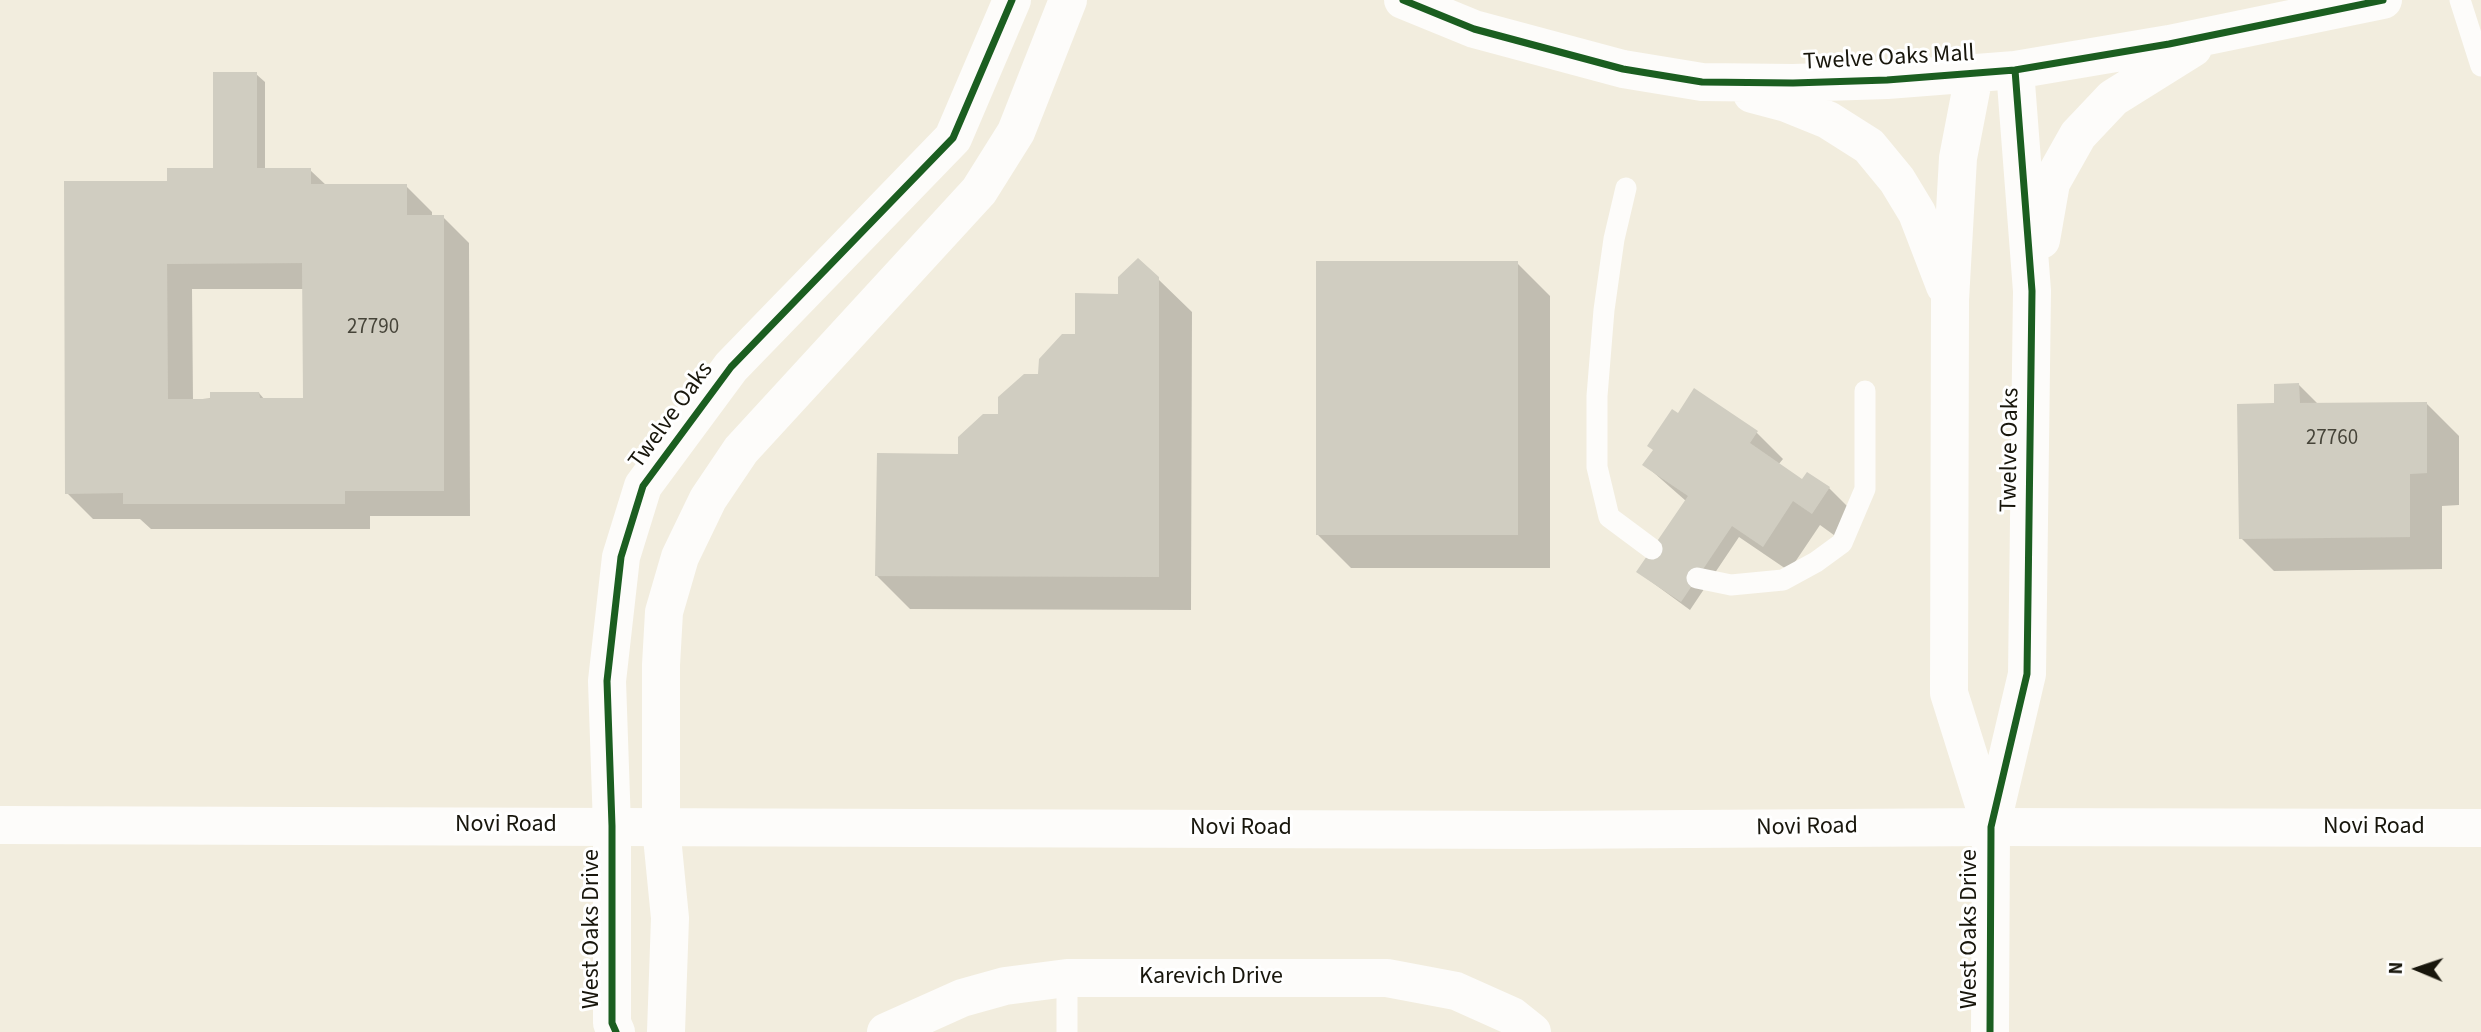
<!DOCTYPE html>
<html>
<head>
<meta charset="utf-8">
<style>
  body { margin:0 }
  #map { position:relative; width:2481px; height:1032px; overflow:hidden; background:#f2edde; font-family:"Source Sans 3",sans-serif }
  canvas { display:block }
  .north { position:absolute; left:2383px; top:934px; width:70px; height:70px; -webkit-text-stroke:5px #fff; paint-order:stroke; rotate:272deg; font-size:19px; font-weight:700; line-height:28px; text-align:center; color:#18160c }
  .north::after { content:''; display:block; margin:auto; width:24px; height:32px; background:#18160c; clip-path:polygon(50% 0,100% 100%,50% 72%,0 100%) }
</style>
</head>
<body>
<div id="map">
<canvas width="2481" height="1032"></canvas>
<div class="north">N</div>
</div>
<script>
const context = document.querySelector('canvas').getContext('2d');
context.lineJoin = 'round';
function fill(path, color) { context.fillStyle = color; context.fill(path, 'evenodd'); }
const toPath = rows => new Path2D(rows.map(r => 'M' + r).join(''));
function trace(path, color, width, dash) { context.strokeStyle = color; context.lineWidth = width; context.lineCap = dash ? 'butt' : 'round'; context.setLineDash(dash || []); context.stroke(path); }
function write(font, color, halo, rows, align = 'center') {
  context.font = font + ' "Source Sans 3",sans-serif'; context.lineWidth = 6; context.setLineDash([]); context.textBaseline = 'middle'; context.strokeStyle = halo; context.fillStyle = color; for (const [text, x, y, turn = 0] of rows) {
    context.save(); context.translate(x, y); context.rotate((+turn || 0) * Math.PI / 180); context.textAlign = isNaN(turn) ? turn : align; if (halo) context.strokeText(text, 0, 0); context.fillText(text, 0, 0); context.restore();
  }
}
fill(toPath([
  [256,74,265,82,265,170,310,170,327,186,406,186,432,212,432,217,443,217,469,243,470,516,370,516,370,529,151,529,140,519,93,519,67,493,169,183,217,170],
  [192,289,304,289,305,399,265,400,259,393,193,400],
  [1517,263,1550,296,1550,568,1351,568,1318,535],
  [1158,279,1192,312,1191,610,910,609,877,576,960,456,1120,295],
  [2299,385,2318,404,2426,403,2459,436,2459,505,2442,506,2442,569,2274,571,2241,538,2275,405],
  [1695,391,1757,433,1783,459,1778,465,1803,481,1829,488,1855,514,1838,538,1820,525,1789,571,1739,537,1690,610,1638,572,1686,501,1645,465]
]), '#0003');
fill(toPath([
  [213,72,257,72,257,168,311,168,311,184,407,184,407,215,444,215,444,491,345,491,345,504,123,504,123,493,65,494,64,181,167,181,167,168,213,168],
  [302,263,303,398,260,398,259,392,210,392,210,399,168,399,167,264],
  [1138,258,1159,277,1159,577,875,576,877,453,958,454,958,437,983,414,998,414,998,397,1024,374,1038,374,1039,359,1062,334,1075,334,1075,293,1118,294,1118,277],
  [1316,261,1518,261,1518,535,1316,535],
  [2299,383,2300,403,2427,402,2427,473,2410,474,2410,537,2239,539,2237,404,2274,403,2274,384],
  [1694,388,1758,431,1750,443,1802,479,1807,472,1830,487,1812,514,1793,501,1763,547,1732,526,1681,602,1636,572,1688,496,1642,465,1653,450,1647,446,1672,409,1678,413]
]), '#d0cdc1');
trace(toPath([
  [2460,0,2481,66],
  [1626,188,1614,239,1604,310,1597,396,1597,467,1609,517,1652,549],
  [1697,578,1731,585,1783,580,1816,562,1842,543,1865,489,1865,391],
  [1067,1032,1067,978]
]), '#fdfcfa', 21);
trace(toPath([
  [1403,0,1474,29,1623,69,1702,82,1793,83,1887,80,2015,70,2169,44,2383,0],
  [1974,75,1958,158,1950,300,1949,693,1991,827],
  [1752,94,1786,103,1828,120,1869,146,1897,180,1917,213,1945,286],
  [2041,240,2051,183,2078,135,2113,98,2193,48],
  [616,1032,612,1023,612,826,607,681,621,557,643,486,731,367,953,138,1012,0],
  [666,1032,670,918,661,827,661,665,664,612,680,557,708,499,741,450,979,191,1016,132,1068,0],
  [886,1032,962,998,1005,986,1067,978,1387,978,1456,991,1512,1016,1532,1032],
  [1990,1032,1991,827,2027,674,2032,291,2015,70]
]), '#fdfcfa', 38);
trace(toPath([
  [0,825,1539,830,1991,827,2481,828]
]), '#fdfcfa', 38);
trace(toPath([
  [1403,0,1474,29,1623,69,1702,82,1793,83,1887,80,2015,70,2169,44,2383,0],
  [616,1032,612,1023,612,826,607,681,621,557,643,486,731,367,953,138,1012,0],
  [1990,1032,1991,827,2027,674,2032,291,2015,70]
]), '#1b5e20', 7);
write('21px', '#464439', null, [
  ["27790",373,328],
  ["27760",2332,439]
]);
write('24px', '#18160c', '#fff', [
  ["Twelve Oaks Mall",1889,59,-3],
  ["Twelve Oaks",672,416,-54],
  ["Twelve Oaks",2011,450,-89],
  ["Novi Road",506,826],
  ["Novi Road",1807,828,-1],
  ["Novi Road",2374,828],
  ["Novi Road",1241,829],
  ["West Oaks Drive",593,929,-90],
  ["West Oaks Drive",1971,929,-90],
  ["Karevich Drive",1211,978]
]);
</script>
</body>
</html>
